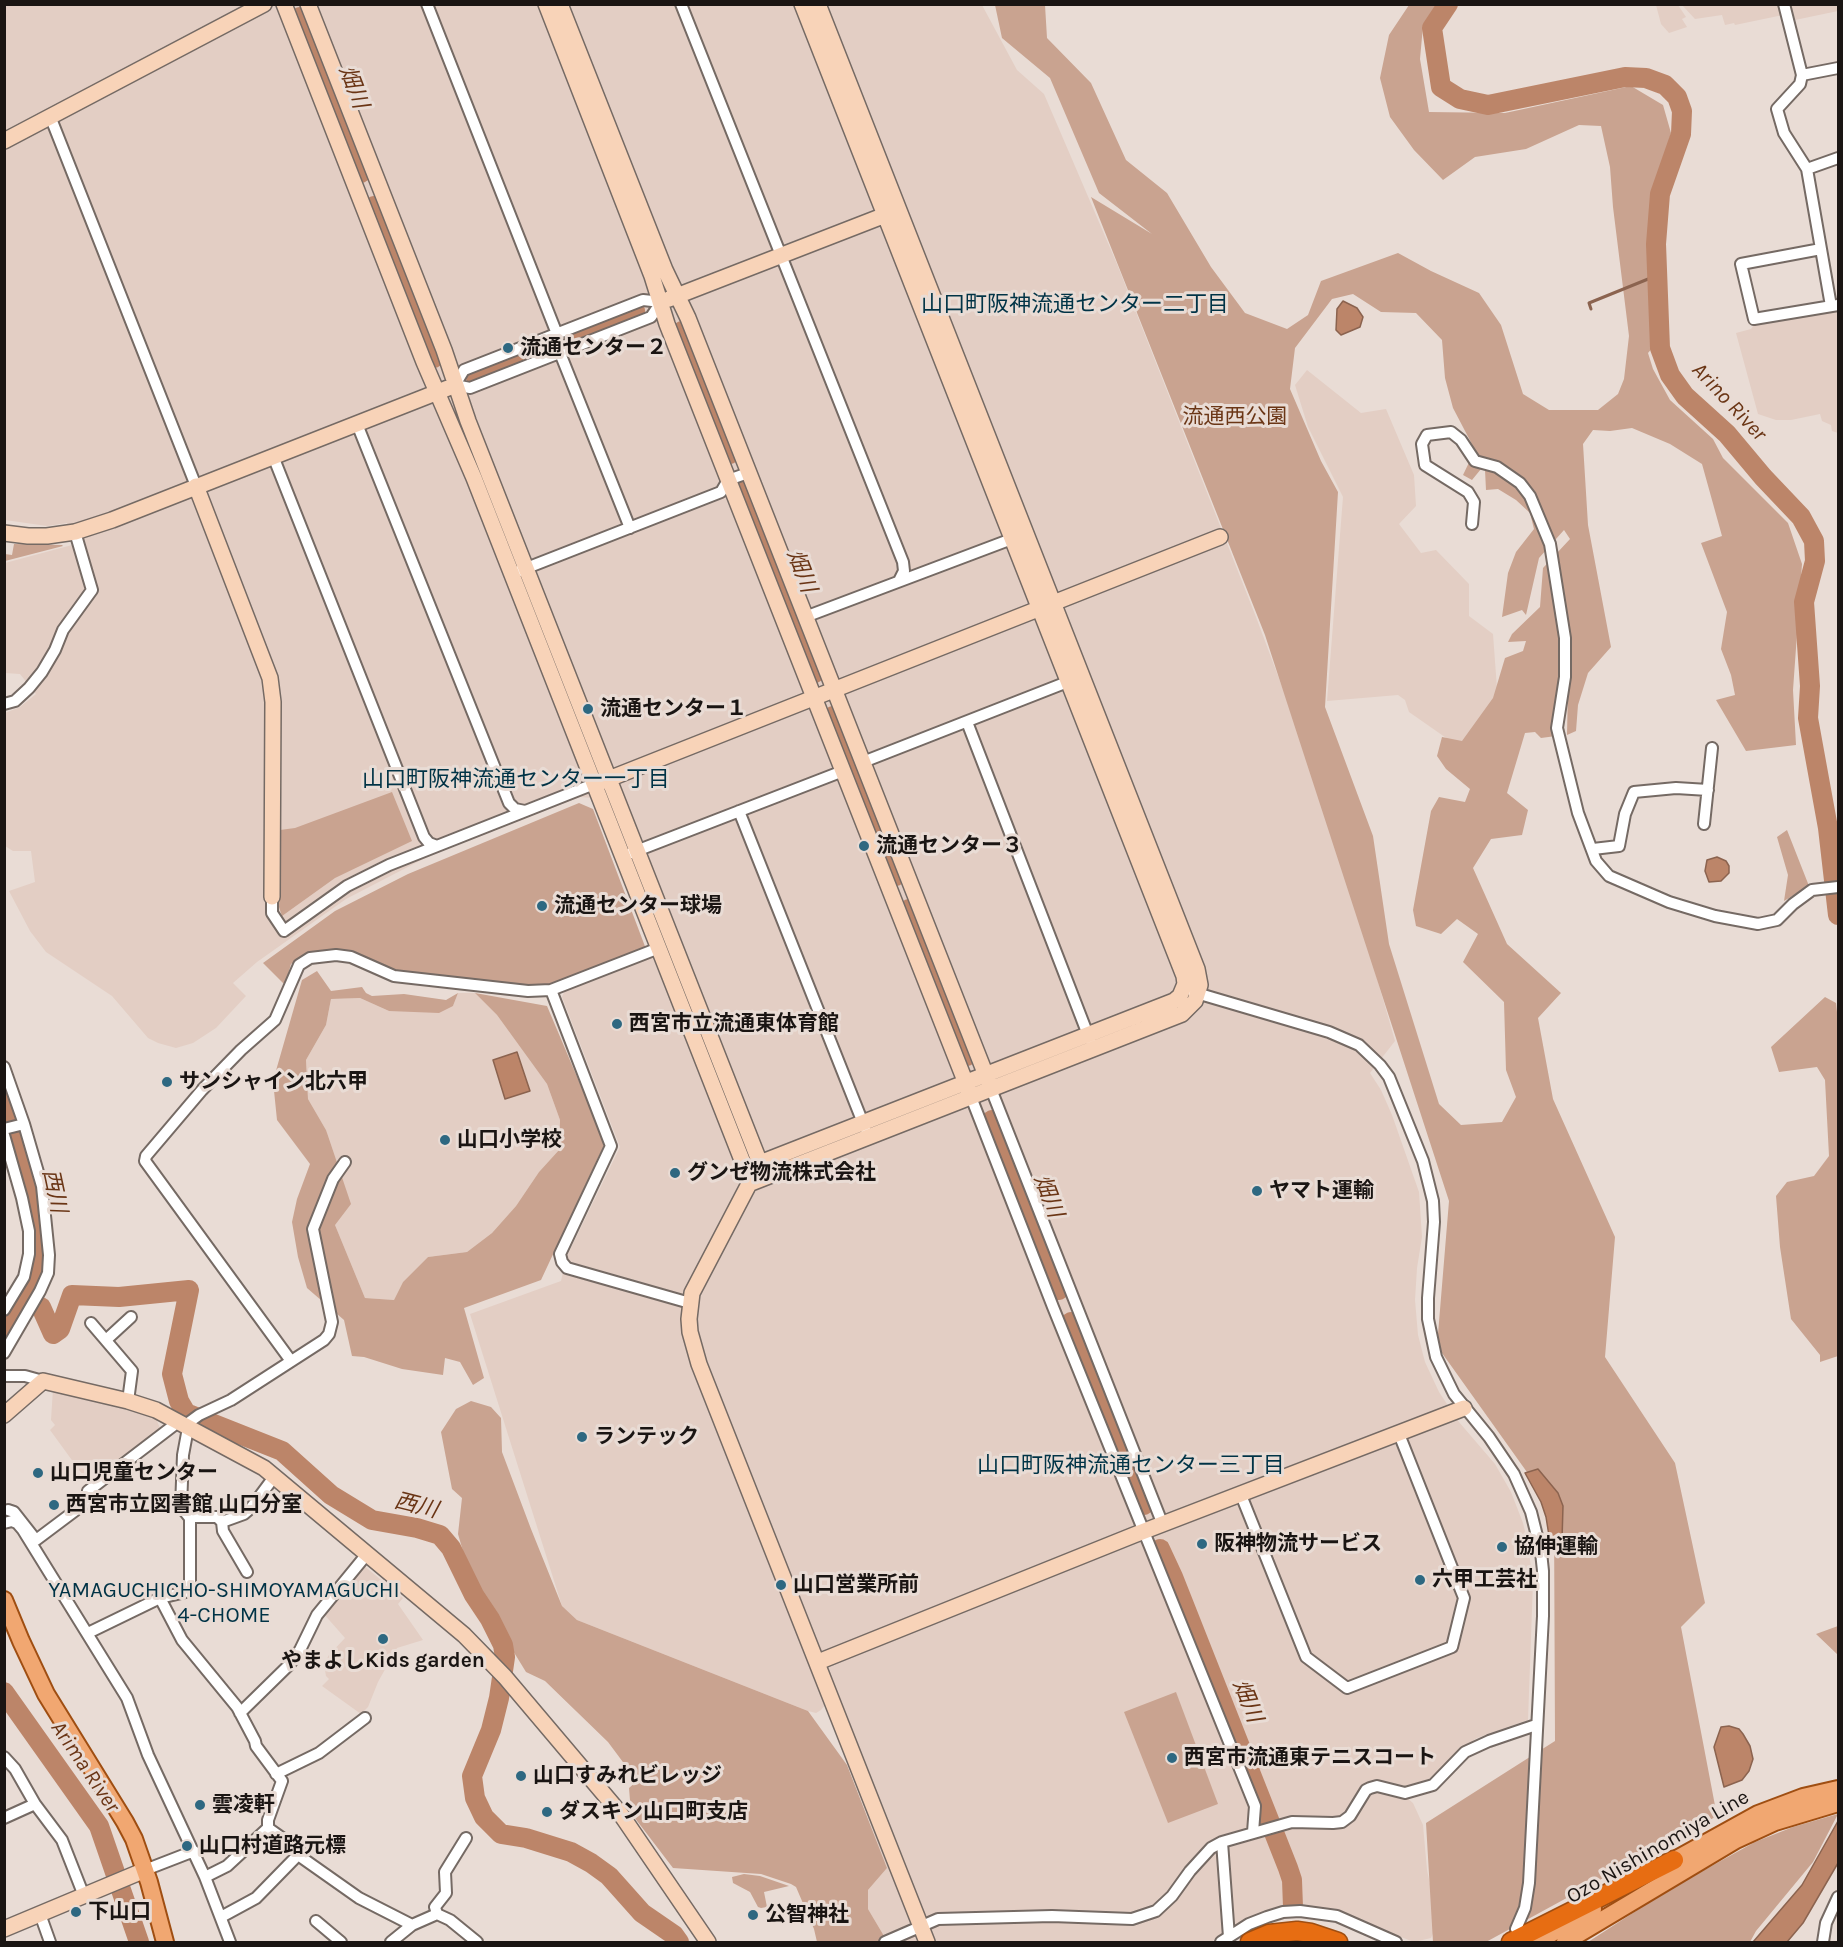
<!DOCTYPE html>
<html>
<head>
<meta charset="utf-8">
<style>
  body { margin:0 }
  #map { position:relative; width:1843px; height:1947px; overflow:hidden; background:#e9dcd5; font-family:Karla,sans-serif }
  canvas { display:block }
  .frame { position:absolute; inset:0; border:6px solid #1a1513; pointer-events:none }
</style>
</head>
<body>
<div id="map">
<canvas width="1843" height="1947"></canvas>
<div class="frame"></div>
</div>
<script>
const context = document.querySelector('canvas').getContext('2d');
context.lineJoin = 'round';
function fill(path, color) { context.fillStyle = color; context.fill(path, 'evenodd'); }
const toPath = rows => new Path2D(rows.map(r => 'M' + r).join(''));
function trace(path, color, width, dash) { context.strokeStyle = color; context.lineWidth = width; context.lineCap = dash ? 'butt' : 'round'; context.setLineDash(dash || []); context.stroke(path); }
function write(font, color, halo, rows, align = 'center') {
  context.font = font + ' Karla,"Noto Sans JP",sans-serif'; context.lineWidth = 6; context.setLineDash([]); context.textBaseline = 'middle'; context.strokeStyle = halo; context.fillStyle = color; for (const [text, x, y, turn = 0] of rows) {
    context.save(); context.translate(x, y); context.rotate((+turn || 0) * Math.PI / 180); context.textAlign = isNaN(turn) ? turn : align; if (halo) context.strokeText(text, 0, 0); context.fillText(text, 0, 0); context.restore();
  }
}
fill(toPath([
  [5,5,982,5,1017,70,1044,94,1117,264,1256,617,1330,815,1395,1041,1370,1073,1381,1090,1392,1115,1419,1192,1422,1237,1417,1268,1415,1300,1418,1335,1425,1362,1439,1392,1459,1422,1495,1464,1511,1492,1523,1523,1527,1539,1533,1582,1528,1720,1477,1738,1454,1754,1436,1773,1407,1798,1413,1803,1423,1825,1427,1870,1430,1884,1442,1913,1431,1938,1414,1942,1328,1909,1283,1906,1247,1920,1211,1942,898,1942,884,1936,868,1909,868,1890,887,1868,825,1705,821,1710,816,1713,808,1711,577,1620,562,1606,470,1314,561,1281,566,1258,620,1147,562,997,566,988,655,955,592,798,580,797,429,856,346,899,257,962,233,983,246,996,216,1028,193,1043,176,1048,158,1043,148,1038,112,996,46,952,30,931,9,891,35,882,31,851,13,851,5,846,5,713,20,707,36,694,20,674,5,673,5,563,72,545,67,523,47,526,5,520],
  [1656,5,1678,5,1686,17,1682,19,1687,27,1669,33,1661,24],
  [1682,5,1780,5,1783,15,1735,25,1734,23,1725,25,1722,15,1695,19],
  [1791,5,1838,5,1838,11,1795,20],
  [1838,311,1838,433,1832,431,1831,425,1822,421,1820,414,1791,420,1776,420,1758,414,1736,333,1751,329,1754,325],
  [1307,370,1361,413,1386,409,1414,475,1416,506,1399,524,1421,553,1436,550,1469,584,1469,616,1493,634,1498,702,1462,749,1409,712,1405,700,1398,695,1327,701,1343,497,1308,427,1295,385],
  [458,993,475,993,497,1015,547,1084,560,1120,559,1150,539,1172,516,1206,492,1233,467,1252,428,1257,403,1282,394,1300,365,1298,335,1225,326,1130,308,1099,306,1060,326,1025,331,999,360,998,389,1011,453,1006],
  [53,1389,156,1418,161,1431,90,1485,50,1430,55,1425,51,1420],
  [363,1565,403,1598,398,1604,423,1640,397,1648,378,1682,368,1707,361,1714,322,1686,329,1679,326,1676,324,1664,329,1655,345,1638,323,1613]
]), '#e3cec4');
fill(toPath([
  [995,5,1045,5,1047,38,1091,83,1126,160,1167,193,1211,267,1245,313,1287,329,1308,315,1321,281,1398,253,1431,271,1479,293,1501,325,1523,394,1549,410,1598,410,1618,394,1624,379,1629,336,1613,207,1610,167,1601,126,1579,125,1526,149,1475,157,1443,180,1414,150,1390,117,1380,78,1389,35,1409,5,1441,5,1423,26,1420,59,1429,112,1505,113,1631,86,1663,105,1671,133,1661,173,1648,247,1654,346,1648,353,1653,369,1670,400,1713,439,1723,458,1788,523,1802,564,1793,690,1796,745,1746,751,1716,700,1735,695,1731,675,1721,649,1727,612,1701,543,1722,536,1702,464,1670,444,1632,428,1610,431,1593,430,1583,444,1588,525,1611,647,1588,673,1578,705,1576,731,1567,735,1568,687,1556,736,1541,738,1535,732,1525,733,1507,793,1528,810,1522,835,1491,839,1473,868,1507,944,1561,993,1538,1018,1553,1099,1615,1237,1605,1357,1675,1463,1705,1603,1681,1627,1717,1816,1486,1942,1433,1942,1426,1823,1555,1741,1554,1510,1437,1346,1449,1201,1265,635,1091,197,1152,234,1099,193,1050,78,1002,38],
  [1353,294,1381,312,1416,313,1442,340,1445,378,1453,408,1475,450,1463,475,1472,480,1481,469,1485,470,1486,490,1498,489,1516,500,1530,513,1534,529,1516,552,1508,573,1502,617,1522,610,1526,615,1539,558,1564,530,1570,539,1543,568,1540,607,1512,634,1508,642,1526,641,1523,651,1505,658,1493,698,1462,741,1442,737,1437,756,1446,769,1470,789,1465,802,1439,797,1431,811,1413,910,1416,926,1441,934,1457,919,1478,934,1463,962,1504,1002,1506,1070,1516,1097,1502,1122,1461,1125,1439,1104,1389,944,1373,836,1325,707,1338,492,1321,461,1290,389,1295,348,1332,299],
  [14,544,62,545,63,546,5,561,5,554,12,555],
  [392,792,412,841,335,878,282,916,279,907,280,830,295,828],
  [579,803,593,809,646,949,547,986,525,987,392,972,351,953,311,953,291,964,285,985,263,963,335,911,408,874],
  [1787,830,1809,886,1784,901,1788,875,1777,837],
  [317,971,331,991,362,987,366,993,372,996,404,994,446,1000,458,993,453,1006,439,1013,389,1011,360,998,331,999,326,1025,306,1060,308,1099,326,1130,351,1204,335,1225,365,1298,394,1300,403,1282,428,1257,467,1252,492,1233,516,1206,539,1172,559,1150,560,1120,547,1084,497,1015,475,993,547,1006,605,1143,541,1280,464,1308,484,1378,473,1385,460,1362,445,1358,443,1375,402,1369,364,1357,352,1356,344,1320,307,1288,298,1257,292,1222,297,1199,310,1164,277,1120,273,1081,302,980],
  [1825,997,1836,1003,1838,1021,1838,1356,1820,1362,1820,1355,1791,1319,1780,1247,1776,1196,1787,1182,1814,1176,1829,1156,1825,1080,1817,1067,1779,1072,1771,1047],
  [471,1401,491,1407,501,1418,502,1452,531,1529,562,1606,577,1620,808,1711,847,1765,887,1868,868,1890,868,1909,884,1936,898,1942,817,1942,814,1929,796,1887,791,1884,761,1874,673,1868,631,1813,629,1788,637,1781,608,1742,545,1681,526,1672,507,1641,499,1619,467,1565,458,1534,462,1498,452,1489,441,1432,456,1409],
  [1838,1626,1838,1655,1816,1634],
  [1176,1692,1218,1804,1168,1823,1124,1712],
  [1838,1814,1813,1862,1756,1931,1750,1942,1588,1942,1670,1889,1755,1842,1793,1827],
  [744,1874,760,1876,789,1886,764,1892,767,1907,761,1908,758,1907,750,1892,733,1883,732,1877]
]), '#c9a390');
const water = toPath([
  [1343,301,1357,308,1363,317,1360,327,1341,335,1336,330,1337,309,1343,301],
  [1717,857,1726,861,1729,866,1729,873,1721,881,1709,882,1705,871,1707,860,1717,857],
  [517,1052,530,1091,505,1099,493,1060,517,1052],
  [1538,1469,1558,1493,1563,1506,1562,1540,1550,1542,1546,1517,1541,1502,1525,1473,1538,1469],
  [1729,1726,1739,1729,1743,1734,1750,1746,1753,1759,1749,1771,1742,1780,1724,1787,1714,1747,1721,1727,1729,1726],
  [1838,1821,1838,1863,1803,1923,1787,1942,1753,1942,1802,1885,1838,1821]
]);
fill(water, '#bc8569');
trace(water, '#8b634f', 1.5);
trace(toPath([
  [1591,309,1589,303,1658,275]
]), '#8b634f', 3);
trace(toPath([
  [1448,4,1432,28,1441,87,1460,99,1488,105,1625,77,1646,78,1665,85,1677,97,1682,111,1681,134,1660,194,1656,244,1660,348,1670,375,1685,396,1727,434,1763,477,1801,517,1814,541,1815,561,1804,602,1810,686,1808,718,1828,828,1838,915],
  [300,17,361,173],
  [374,206,434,358],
  [682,331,730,454],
  [571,336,635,311],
  [475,375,539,349],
  [743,486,815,673],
  [833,716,896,876],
  [909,909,967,1056],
  [4,1093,35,1202,40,1243,36,1271,24,1298,4,1330],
  [992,1120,1059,1290],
  [41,1307,53,1334,60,1329,72,1295,119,1297,189,1290,172,1374,179,1401,186,1413,282,1451,331,1495,372,1520,417,1528,440,1535,451,1548,474,1595,490,1619,503,1645,505,1657,499,1698,491,1730,472,1776,475,1798,484,1817,501,1834,526,1838,571,1852,591,1863,609,1876,642,1913,674,1935,679,1942],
  [1071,1322,1144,1505],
  [1160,1549,1173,1577,1288,1868,1292,1880,1293,1907],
  [4,1692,99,1826,139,1942]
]), '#bc8569', 20);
const street = toPath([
  [427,4,557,334,560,353,630,528],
  [681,4,903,562,904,571,899,581],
  [1784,4,1802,75,1838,68],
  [1802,75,1800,84,1777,109,1784,133,1807,169,1831,306],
  [50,116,196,486],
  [1807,169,1838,158],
  [1821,249,1741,264,1754,319,1838,305],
  [643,300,661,302,651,317,470,388,455,385,464,370,643,300],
  [357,424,509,803,515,809,525,811],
  [273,456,424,837,429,843,437,846],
  [1472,524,1474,502,1468,492,1425,465,1422,444,1427,435,1451,432,1461,440,1475,461,1497,467,1520,483,1530,496,1550,544,1565,638,1565,677,1557,728,1578,813,1596,861,1609,876,1669,902,1715,916,1758,924,1777,920,1793,904,1812,890,1838,887],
  [519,571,721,492,728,480,748,473],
  [805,617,1017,537],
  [4,704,15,701,29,688,42,672,55,650,63,630,92,590,75,532],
  [967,722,1090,1040],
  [863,762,1075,679],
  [739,811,865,1128],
  [1704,824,1712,748],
  [1593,849,1619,846,1625,814,1634,792,1676,788,1708,790],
  [631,853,843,771],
  [272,897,272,913,284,931,347,886,389,865,594,784],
  [551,990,611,1146,560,1254,562,1262,567,1268,690,1303],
  [1193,992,1329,1032,1359,1045,1380,1065,1389,1077,1423,1161,1433,1201,1434,1222,1428,1298,1428,1319,1436,1357,1454,1394,1489,1437,1514,1474,1531,1512,1541,1552,1543,1571,1543,1616,1529,1883,1525,1908,1516,1929],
  [4,1067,24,1124,42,1186,49,1255,48,1273,40,1291,4,1353],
  [991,1089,1163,1525],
  [971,1097,1053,1307,1255,1806,1253,1832],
  [4,1129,24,1124],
  [4,1135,22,1198,29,1231,29,1254,24,1277,4,1310],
  [91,1323,132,1371,128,1401],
  [106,1340,131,1317],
  [291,1361,145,1161,146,1156,202,1090,241,1050,275,1020,299,965,310,958,336,955,351,957,394,976,528,991,551,990,659,948],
  [4,1376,25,1376,43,1381],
  [184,1426,199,1415,231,1400,324,1340,329,1334,332,1322,313,1229,333,1179,345,1162],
  [188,1428,183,1455,181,1507,190,1518],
  [1241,1495,1306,1657,1347,1688,1452,1647,1464,1598,1399,1434],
  [8,1510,14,1512,36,1540,92,1498,88,1491,173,1426],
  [222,1522,223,1531,247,1572],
  [4,1523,12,1521,17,1523,23,1530,127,1698,148,1755,205,1877,230,1942],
  [160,1598,190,1591,190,1518,193,1517,217,1517,222,1522,244,1514,251,1508,274,1477],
  [88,1633,160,1598,182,1640,237,1707,255,1741,256,1746,282,1781,268,1820,268,1828,227,1866,205,1877],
  [240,1713,289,1665,300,1650,317,1615,367,1554],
  [4,1757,15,1769,35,1804,62,1840,84,1896],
  [276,1774,319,1753,365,1718],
  [4,1818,35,1804],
  [268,1828,299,1850,298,1855,359,1898,412,1925,437,1914,450,1920,477,1942],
  [1222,1842,1229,1937],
  [145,1870,194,1851],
  [40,1914,50,1942],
  [437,1914,435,1907,446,1893,445,1872,466,1838],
  [221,1917,256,1898,298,1855],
  [316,1921,341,1942],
  [391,1942,412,1925],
  [885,1942,938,1919,1052,1916,1132,1919,1156,1911,1172,1896,1190,1871,1211,1848,1222,1842,1292,1822,1333,1823,1342,1822,1350,1816,1366,1790,1370,1788,1377,1786,1405,1793,1433,1785,1465,1752,1489,1741,1536,1725],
  [1221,1942,1249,1924,1267,1917,1283,1912,1300,1911,1337,1916,1396,1942],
  [1823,1942,1826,1923,1838,1897]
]);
const secondary = toPath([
  [284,4,424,362,474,478,751,1183,1182,1014,1195,1001,1200,985,1197,969,818,4],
  [308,4,444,350,468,421,760,1163],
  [546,4,652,276,667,324,969,1091],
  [560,4,665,270,688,318,989,1083],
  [802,4,1184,976,1185,984,1180,996,1174,1001,760,1163,692,1293,689,1319,690,1332,699,1364,927,1942],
  [4,141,264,4],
  [669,299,893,212],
  [196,486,270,678,273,702,272,897],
  [4,533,28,536,47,536,75,532,112,520,448,388],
  [601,782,1220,537],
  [4,1415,43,1381,128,1401,156,1410,264,1468,464,1635,505,1677,620,1813,708,1942],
  [818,1662,1134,1535,1464,1408],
  [4,1929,145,1870]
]);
const primary = toPath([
  [4,1600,21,1641,46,1694,125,1822,134,1839,149,1882,165,1942],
  [1664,1866,1758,1814,1803,1797,1838,1789],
  [1537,1942,1593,1909],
  [1565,1942,1736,1840,1775,1822,1838,1803]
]);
const highway = toPath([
  [1250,1942,1269,1934,1297,1931,1311,1933,1338,1942],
  [1511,1942,1674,1860]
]);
trace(street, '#756a64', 14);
trace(secondary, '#756a64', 18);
trace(primary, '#9f4e12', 20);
trace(highway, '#9f4e12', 21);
trace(street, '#fff', 10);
trace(secondary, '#f8d3b8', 15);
trace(primary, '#f1a771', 16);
trace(highway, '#e76d12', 18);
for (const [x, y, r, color] of [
  [508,348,6,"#2e6881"],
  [588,709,6,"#2e6881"],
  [864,846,6,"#2e6881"],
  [542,906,6,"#2e6881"],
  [617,1024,6,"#2e6881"],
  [167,1082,6,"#2e6881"],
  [445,1140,6,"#2e6881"],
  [675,1173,6,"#2e6881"],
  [1257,1191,6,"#2e6881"],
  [582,1437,6,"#2e6881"],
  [38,1473,6,"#2e6881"],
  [54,1505,6,"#2e6881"],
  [1202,1544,6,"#2e6881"],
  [1502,1547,6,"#2e6881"],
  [1420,1580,6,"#2e6881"],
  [781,1585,6,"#2e6881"],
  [383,1639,6,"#2e6881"],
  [1172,1758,6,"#2e6881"],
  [521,1776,6,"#2e6881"],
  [200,1805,6,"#2e6881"],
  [547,1812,6,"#2e6881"],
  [187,1846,6,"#2e6881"],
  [76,1912,6,"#2e6881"],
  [753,1915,6,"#2e6881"]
]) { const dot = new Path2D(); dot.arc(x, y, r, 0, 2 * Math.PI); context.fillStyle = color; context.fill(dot); trace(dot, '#e9dcd5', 2); }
write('bold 21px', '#1a1513', '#e9dcd5', [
  ["流通センター２",520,348],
  ["流通センター１",600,709],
  ["流通センター３",876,846],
  ["流通センター球場",554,906],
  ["西宮市立流通東体育館",629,1024],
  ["サンシャイン北六甲",179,1082],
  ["山口小学校",457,1140],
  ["グンゼ物流株式会社",687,1173],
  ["ヤマト運輸",1269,1191],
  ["ランテック",594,1437],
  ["山口児童センター",50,1473],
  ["西宮市立図書館 山口分室",66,1505],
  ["阪神物流サービス",1214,1544],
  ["協伸運輸",1514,1547],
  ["六甲工芸社",1432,1580],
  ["山口営業所前",793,1585],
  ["やまよしKids garden",383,1661,"center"],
  ["西宮市流通東テニスコート",1184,1758],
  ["山口すみれビレッジ",533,1776],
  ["雲凌軒",212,1805],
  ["ダスキン山口町支店",559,1812],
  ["山口村道路元標",199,1846],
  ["下山口",88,1912],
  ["公智神社",765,1915]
], 'left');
write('21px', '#6b3616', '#e9dcd5', [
  ["流通西公園",1235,417]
]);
write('21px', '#1a1513', '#e9dcd5', [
  ["Ozo Nishinomiya Line",1658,1847,-30]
]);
write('italic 22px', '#6a3515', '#e9dcd5', [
  ["畑川",353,87,69],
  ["Arino River",1729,402,47],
  ["畑川",801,571,69],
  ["西川",54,1191,78],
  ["畑川",1048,1196,69],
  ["西川",416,1506,14],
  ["畑川",1247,1701,68],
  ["Arima River",85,1767,56]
]);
write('22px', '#003346', '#e9dcd5', [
  ["山口町阪神流通センター二丁目",1075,305],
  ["山口町阪神流通センター一丁目",516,780],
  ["山口町阪神流通センター三丁目",1131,1466],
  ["YAMAGUCHICHO-SHIMOYAMAGUCHI",224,1591],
  ["4-CHOME",224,1616]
]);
</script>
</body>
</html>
